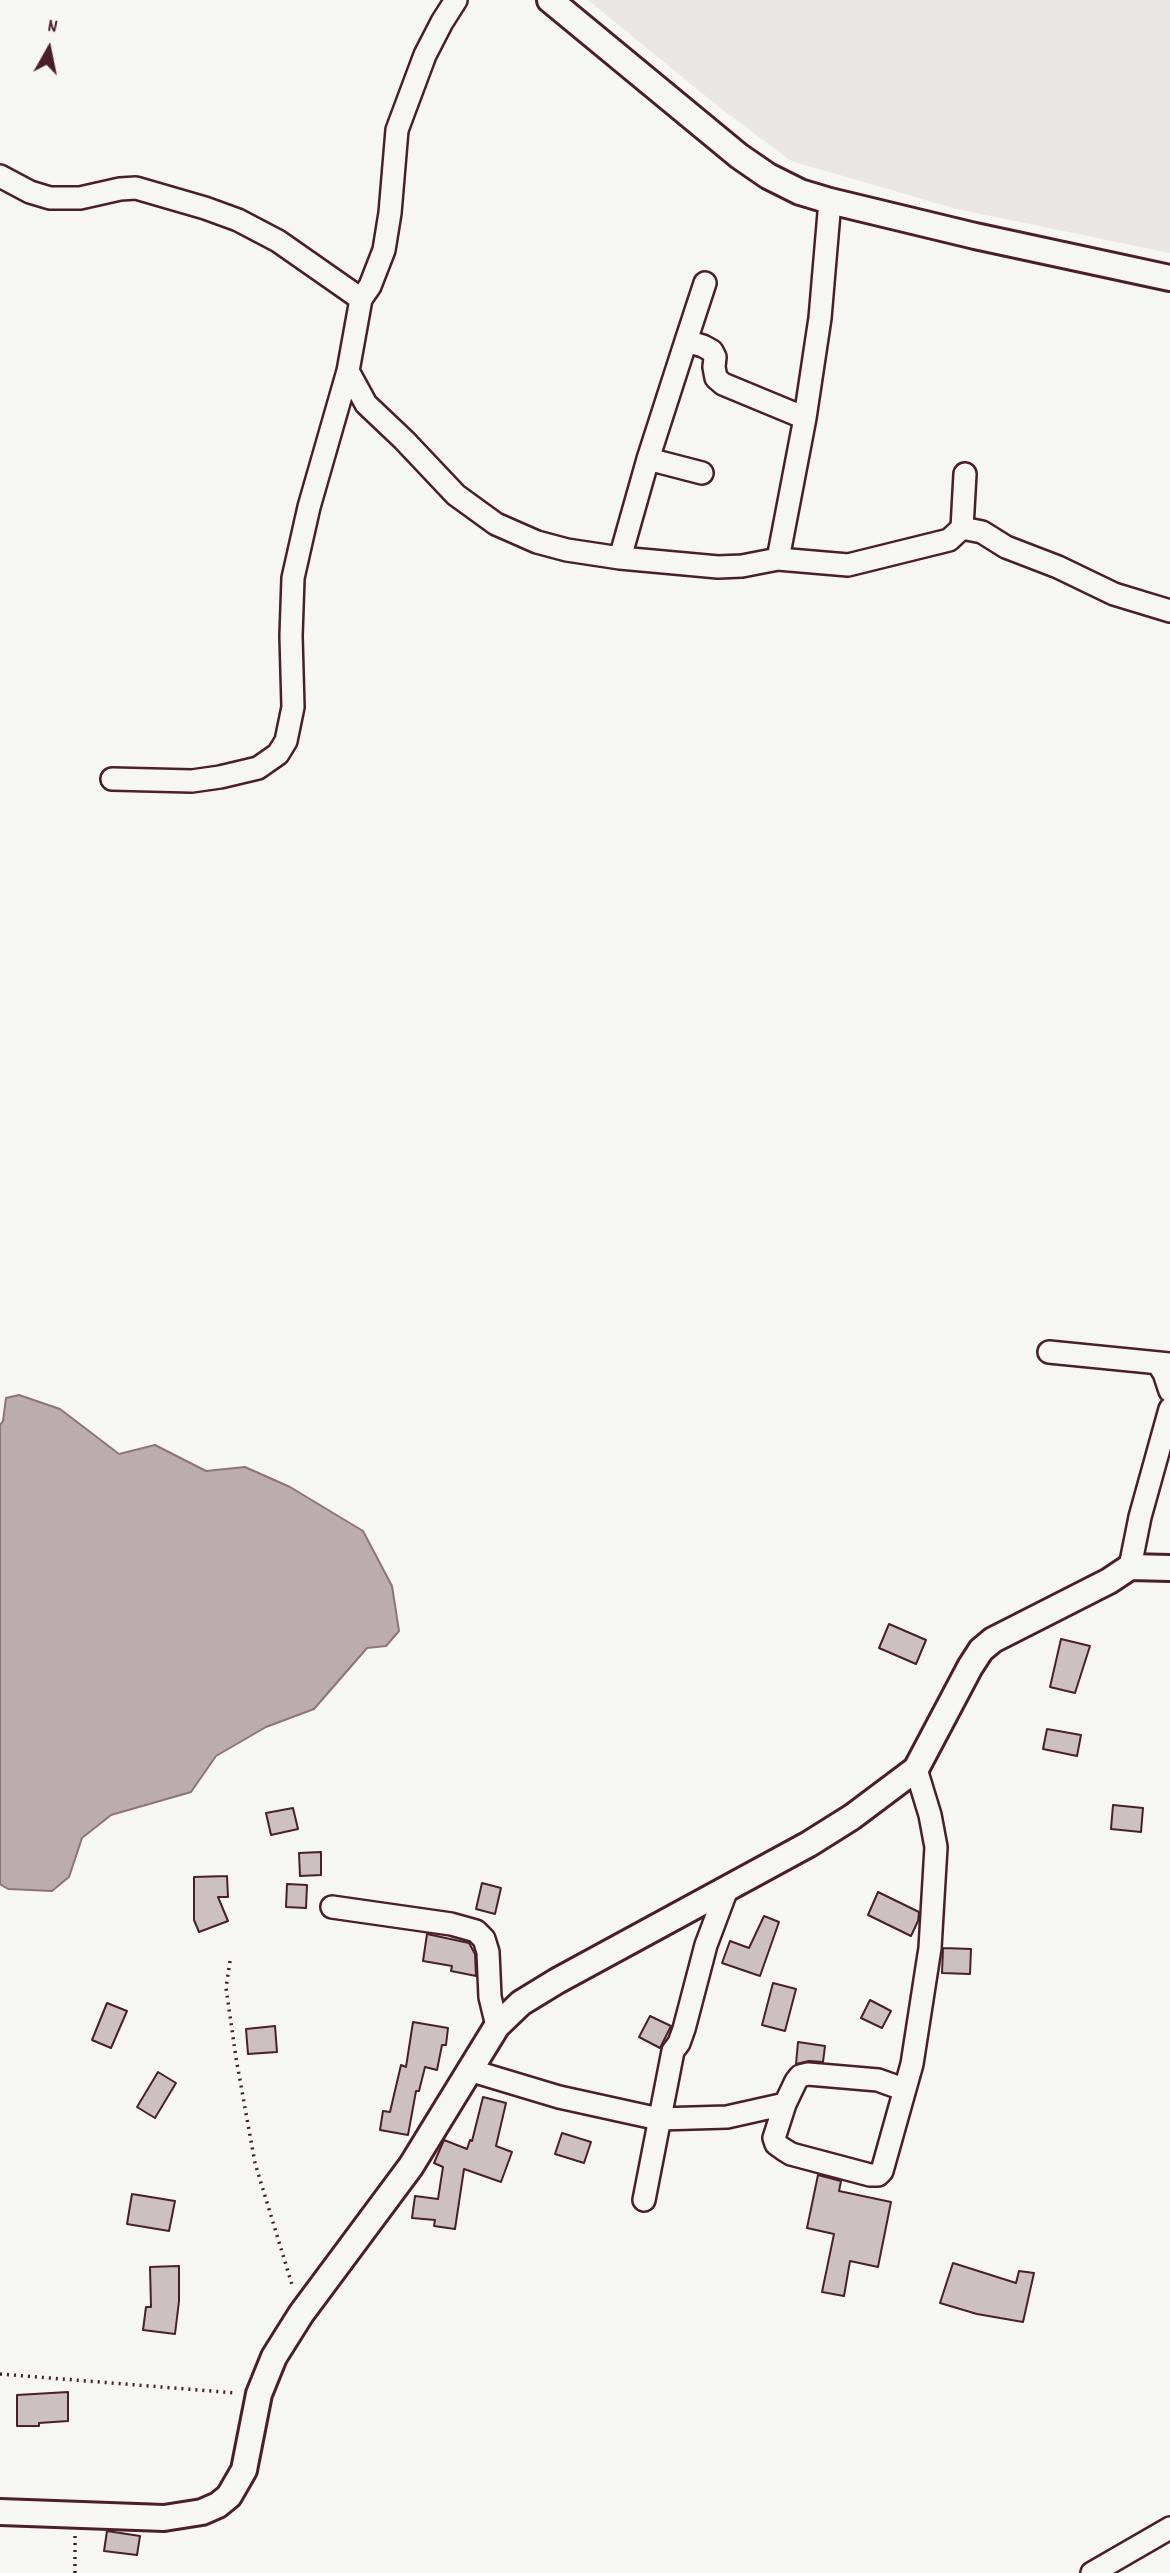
<!DOCTYPE html>
<html>
<head>
<meta charset="utf-8">
<style>
  body { margin:0 }
  #map { position:relative; width:1170px; height:2573px; overflow:hidden; background:#f6f6f2; font-family:Dekko,sans-serif }
  canvas { display:block }
  .north { position:absolute; left:14px; top:14px; width:70px; height:70px; -webkit-text-stroke:5px #f6f6f2; paint-order:stroke; rotate:9deg; font-size:19px; font-weight:700; line-height:28px; text-align:center; color:#4a1f2b }
  .north::after { content:''; display:block; margin:auto; width:24px; height:32px; background:#4a1f2b; clip-path:polygon(50% 0,100% 100%,50% 72%,0 100%) }
</style>
</head>
<body>
<div id="map">
<canvas width="1170" height="2573"></canvas>
<div class="north">N</div>
</div>
<script>
const context = document.querySelector('canvas').getContext('2d');
context.lineJoin = 'round';
function fill(path, color) { context.fillStyle = color; context.fill(path, 'evenodd'); }
const toPath = rows => new Path2D(rows.map(r => 'M' + r).join(''));
function trace(path, color, width, dash) { context.strokeStyle = color; context.lineWidth = width; context.lineCap = dash ? 'butt' : 'round'; context.setLineDash(dash || []); context.stroke(path); }
fill(toPath([
  [588,0,1170,0,1170,253,957,209,791,161,719,107]
]), '#e9e6e3');
const water = toPath([
  [19,1395,60,1409,119,1454,155,1445,206,1471,245,1467,290,1487,363,1531,392,1586,399,1631,386,1646,367,1648,314,1709,266,1727,216,1756,191,1792,111,1815,82,1838,69,1877,52,1891,8,1889,0,1884,0,1425,3,1421,6,1398,19,1395]
]);
fill(water, '#bbadae');
trace(water, '#8e747a', 2);
const building = toPath([
  [889,1624,926,1640,916,1664,879,1648,889,1624],
  [1061,1639,1090,1646,1075,1693,1050,1687,1061,1639],
  [1047,1729,1081,1735,1077,1756,1043,1749,1047,1729],
  [1113,1805,1143,1808,1141,1832,1111,1829,1113,1805],
  [293,1808,298,1829,271,1835,266,1813,293,1808],
  [321,1852,321,1875,300,1876,299,1853,321,1852],
  [227,1876,228,1897,218,1897,228,1921,199,1932,194,1920,194,1877,227,1876],
  [482,1883,501,1888,495,1914,476,1909,482,1883],
  [287,1884,307,1885,306,1908,286,1907,287,1884],
  [878,1892,919,1912,918,1921,911,1936,868,1915,878,1892],
  [764,1916,779,1922,760,1976,722,1963,730,1941,749,1948,764,1916],
  [427,1934,469,1943,475,1954,476,1976,451,1971,452,1966,423,1961,427,1934],
  [943,1948,971,1949,970,1974,942,1973,943,1948],
  [773,1983,796,1989,785,2031,762,2025,773,1983],
  [870,2000,891,2011,882,2028,861,2018,870,2000],
  [107,2003,127,2011,111,2048,92,2040,107,2003],
  [650,2016,671,2026,660,2048,639,2037,650,2016],
  [413,2022,448,2028,446,2045,442,2045,437,2070,425,2067,419,2091,416,2091,408,2135,380,2130,383,2111,390,2112,401,2065,406,2067,413,2022],
  [275,2026,277,2052,248,2054,246,2029,275,2026],
  [798,2042,825,2046,823,2062,809,2061,796,2064,798,2042],
  [158,2072,176,2083,155,2118,137,2107,158,2072],
  [483,2097,506,2103,496,2146,512,2152,501,2182,464,2169,455,2229,434,2226,435,2220,412,2218,415,2196,438,2199,443,2167,434,2163,444,2140,467,2149,470,2140,472,2141,483,2097],
  [562,2133,591,2142,584,2163,555,2154,562,2133],
  [818,2175,841,2181,839,2191,891,2202,878,2267,850,2261,844,2296,822,2292,834,2234,807,2228,818,2175],
  [132,2194,175,2201,169,2231,127,2224,132,2194],
  [953,2263,1016,2283,1019,2271,1034,2273,1023,2322,977,2314,940,2303,953,2263],
  [179,2266,179,2301,175,2334,143,2330,146,2307,151,2307,150,2267,179,2266],
  [68,2392,68,2421,39,2423,39,2426,17,2426,17,2395,68,2392],
  [107,2531,140,2536,137,2555,104,2551,107,2531]
]);
fill(building, '#ccc1c0');
trace(building, '#4a1f2b', 2);
const minor = toPath([
  [456,0,442,22,425,55,397,130,390,213,384,250,370,286,361,299,348,371,366,404,404,440,456,495,496,524,537,542,567,550,620,558,718,567,742,566,778,559,805,418,820,318,830,201],
  [0,176,30,192,50,198,80,198,120,189,136,188,205,208,238,220,278,241,361,299],
  [686,341,705,283],
  [702,473,648,459,686,341,703,346,712,351,715,357,714,367,716,378,723,384,805,418],
  [962,528,982,532,1006,547,1058,567,1114,594,1170,611],
  [620,558,648,459],
  [778,559,848,565,949,540,962,528,965,474],
  [112,779,192,781,220,777,258,768,278,754,286,741,293,707,291,636,293,578,309,507,348,371],
  [1049,1352,1170,1364],
  [1158,1364,1164,1373,1170,1391],
  [1130,1567,1140,1517,1170,1409],
  [332,1907,451,1924,476,1931,484,1939,488,1952,490,1997,497,2026],
  [469,2070,559,2097,659,2119,727,2117,785,2104,796,2081,800,2076,808,2074,878,2080,903,2089],
  [785,2104,774,2138,776,2144,783,2149,791,2154,870,2175,878,2175,882,2171,912,2064,930,1948,936,1847,930,1815,916,1769],
  [644,2200,673,2051,679,2043,684,2029,706,1945,727,1889],
  [1092,2573,1170,2528]
]);
const tertiary = toPath([
  [550,0,739,156,768,176,800,192,830,201,975,236,1170,278],
  [0,2512,164,2518,202,2512,218,2505,229,2496,244,2470,259,2394,274,2357,301,2314,411,2166,497,2026,521,2003,557,1981,809,1844,852,1817,916,1769,970,1667,981,1650,993,1640,1109,1581,1130,1567,1170,1568]
]);
trace(minor, '#4a1f2b', 26);
trace(tertiary, '#4a1f2b', 30);
trace(toPath([
  [230,1961,226,1988,236,2058,255,2163,293,2288],
  [0,2374,236,2393],
  [75,2573,75,2535]
]), '#4a1f2b', 3.5, [2, 5]);
trace(minor, '#f6f6f2', 21);
trace(tertiary, '#f6f6f2', 24);
</script>
</body>
</html>
